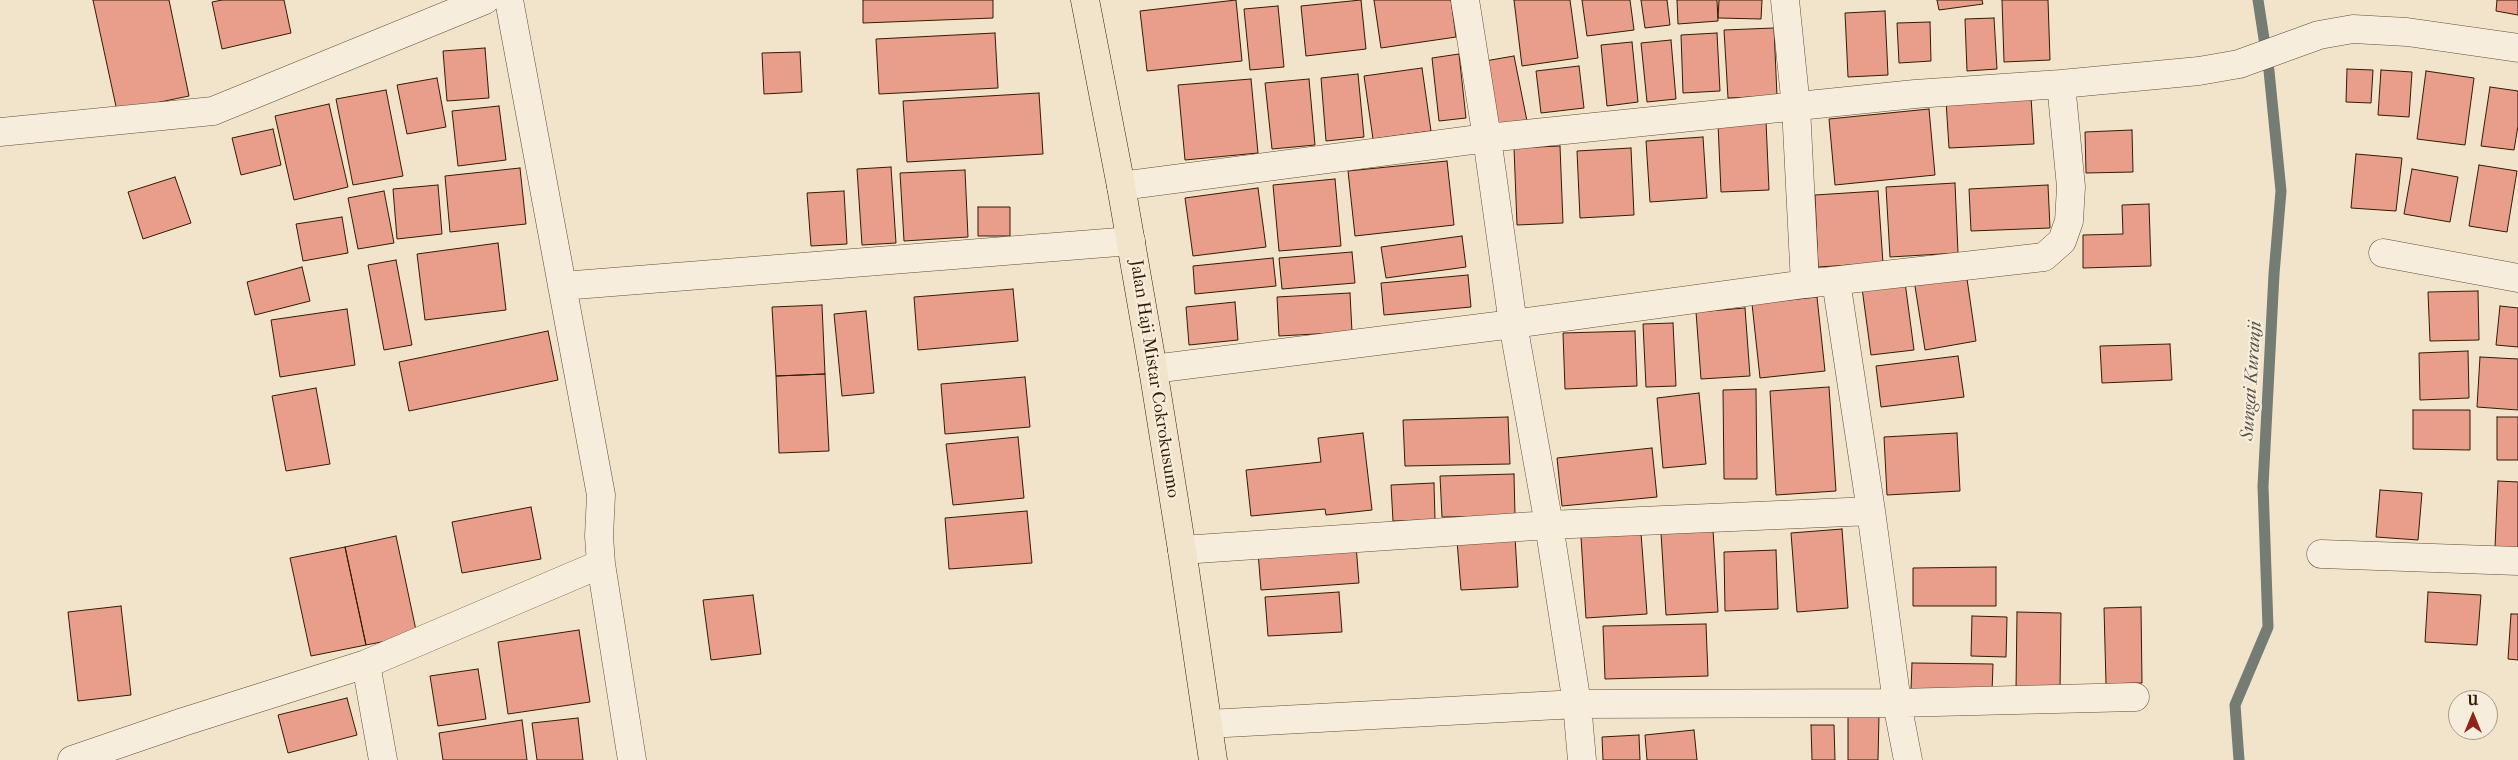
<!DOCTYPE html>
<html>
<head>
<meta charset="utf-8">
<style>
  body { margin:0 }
  #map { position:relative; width:2518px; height:760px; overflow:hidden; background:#f2e4cb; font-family:"IM FELL French Canon",serif }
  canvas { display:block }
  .north { position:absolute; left:2448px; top:690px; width:50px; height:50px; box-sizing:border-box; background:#f7eddd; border:1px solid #a99985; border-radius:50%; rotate:0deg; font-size:14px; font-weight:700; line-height:20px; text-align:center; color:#331b00 }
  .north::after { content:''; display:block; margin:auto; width:18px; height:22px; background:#8f2418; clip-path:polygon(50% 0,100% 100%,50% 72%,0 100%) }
</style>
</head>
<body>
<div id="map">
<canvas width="2518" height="760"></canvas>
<div class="north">U</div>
</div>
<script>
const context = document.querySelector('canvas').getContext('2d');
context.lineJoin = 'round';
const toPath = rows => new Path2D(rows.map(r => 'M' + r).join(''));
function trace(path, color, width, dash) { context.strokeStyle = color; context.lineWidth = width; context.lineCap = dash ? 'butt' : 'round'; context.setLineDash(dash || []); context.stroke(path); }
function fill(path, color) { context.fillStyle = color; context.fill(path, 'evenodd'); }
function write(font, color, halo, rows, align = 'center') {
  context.font = font + ' "IM FELL French Canon",serif'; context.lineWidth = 4.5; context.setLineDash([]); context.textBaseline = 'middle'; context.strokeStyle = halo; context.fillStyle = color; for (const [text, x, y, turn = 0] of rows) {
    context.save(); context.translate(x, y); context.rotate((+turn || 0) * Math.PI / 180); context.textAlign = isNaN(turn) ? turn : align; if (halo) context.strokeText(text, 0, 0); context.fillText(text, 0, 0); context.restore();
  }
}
trace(toPath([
  [2239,760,2235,705,2268,627,2263,486,2274,274,2281,191,2269,71,2258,0]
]), '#747c74', 11);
const building = toPath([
  [93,0,169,0,189,96,117,111,93,0],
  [222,0,284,0,291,33,222,49,212,2,222,0],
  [863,0,993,0,993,18,863,23,863,0],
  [1236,0,1242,61,1147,71,1140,11,1236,0],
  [1361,0,1366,49,1306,56,1301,6,1361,0],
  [1374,0,1451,0,1456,37,1381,48,1374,0],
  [1514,0,1570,0,1578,58,1522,66,1514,0],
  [1582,0,1630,0,1634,30,1587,36,1582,0],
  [1641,0,1667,0,1670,25,1645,28,1641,0],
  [1677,0,1717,0,1718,21,1678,24,1677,0],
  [1719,0,1762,0,1761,19,1718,18,1719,0],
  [1937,0,1982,0,1983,4,1939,10,1937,0],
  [2002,0,2048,0,2050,60,2004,62,2002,0],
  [2497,0,2518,0,2518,15,2496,11,2497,0],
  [1278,6,1284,67,1250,70,1244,9,1278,6],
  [1885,11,1888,75,1848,77,1845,13,1885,11],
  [1994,18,1997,69,1967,71,1965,19,1994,18],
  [1930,22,1931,61,1899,63,1897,23,1930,22],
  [1774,28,1777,96,1728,98,1724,30,1774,28],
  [995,33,998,88,879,94,876,39,995,33],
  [1717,33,1720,91,1683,93,1681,35,1717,33],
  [1671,40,1676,99,1647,102,1641,43,1671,40],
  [1632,42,1638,102,1607,106,1601,45,1632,42],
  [485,48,489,98,447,101,443,51,485,48],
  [800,52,802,92,764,94,762,53,800,52],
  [1459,54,1466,118,1439,121,1432,58,1459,54],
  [1514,56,1527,121,1498,127,1485,61,1514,56],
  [1579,66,1584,108,1541,113,1536,71,1579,66],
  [1422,68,1431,131,1373,139,1364,76,1422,68],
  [2347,69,2373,70,2371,103,2346,102,2347,69],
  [2381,70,2412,72,2409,117,2378,115,2381,70],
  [2426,71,2474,78,2465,145,2417,139,2426,71],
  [1358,74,1364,137,1326,141,1321,78,1358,74],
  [437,78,446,127,407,134,397,85,437,78],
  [1251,79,1258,153,1185,160,1178,85,1251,79],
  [1309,79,1315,145,1272,149,1265,83,1309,79],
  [2490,87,2518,91,2518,126,2514,150,2481,146,2490,87],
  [386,90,403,176,353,185,336,99,386,90],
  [1039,93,1043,154,907,162,903,101,1039,93],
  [2031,97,2034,144,1949,148,1946,101,2031,97],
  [329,104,348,187,294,200,275,116,329,104],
  [499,106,506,160,458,166,452,111,499,106],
  [1929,109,1935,175,1835,185,1829,119,1929,109],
  [1766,121,1769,190,1721,192,1718,124,1766,121],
  [273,129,281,165,241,175,232,138,273,129],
  [2132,130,2133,172,2086,173,2085,132,2132,130],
  [1703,137,1707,198,1650,202,1646,141,1703,137],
  [1560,146,1563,223,1517,225,1514,148,1560,146],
  [1631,148,1634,215,1580,218,1577,151,1631,148],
  [2356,154,2402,158,2396,211,2351,208,2356,154],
  [1447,161,1454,225,1355,236,1348,171,1447,161],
  [2479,165,2517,171,2507,232,2469,226,2479,165],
  [891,167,896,243,862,245,857,169,891,167],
  [520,168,526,224,450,232,445,176,520,168],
  [2412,169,2458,177,2450,222,2404,214,2412,169],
  [965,170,968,237,904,241,900,173,965,170],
  [175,177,191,223,143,239,128,192,175,177],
  [1335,179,1341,246,1279,251,1273,185,1335,179],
  [1955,183,1958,253,1890,257,1886,187,1955,183],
  [438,185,442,234,397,239,393,189,438,185],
  [2048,185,2050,228,1971,231,1969,189,2048,185],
  [1258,188,1266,247,1193,256,1185,198,1258,188],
  [384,191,394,243,358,249,348,198,384,191],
  [844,191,847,244,811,246,807,193,844,191],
  [1878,191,1883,263,1818,267,1815,195,1878,191],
  [2149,204,2151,266,2083,268,2083,235,2123,234,2122,205,2149,204],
  [978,207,1010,207,1010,236,978,236,978,207],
  [342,217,348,253,303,261,296,224,342,217],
  [1462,236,1466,267,1386,278,1381,247,1462,236],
  [498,243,506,310,425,320,417,254,498,243],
  [1352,252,1355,283,1282,289,1279,258,1352,252],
  [1273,258,1276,286,1195,294,1193,266,1273,258],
  [396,260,412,345,384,350,368,265,396,260],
  [302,267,310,301,255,315,247,282,302,267],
  [1966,272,1976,341,1925,350,1914,280,1966,272],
  [1468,275,1471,307,1384,315,1381,283,1468,275],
  [1905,282,1914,350,1871,355,1862,288,1905,282],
  [1013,289,1018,341,918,350,914,297,1013,289],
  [2478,291,2479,340,2430,341,2428,292,2478,291],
  [1350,293,1352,332,1279,336,1277,297,1350,293],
  [1817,297,1825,371,1760,378,1752,304,1817,297],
  [1235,302,1238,340,1189,345,1186,307,1235,302],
  [822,305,825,374,776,376,772,307,822,305],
  [2500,306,2518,308,2518,347,2496,345,2500,306],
  [1745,308,1750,376,1701,379,1696,312,1745,308],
  [347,309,355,365,280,377,271,320,347,309],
  [866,311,874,393,842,396,834,314,866,311],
  [1673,323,1676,386,1646,387,1643,324,1673,323],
  [548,331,558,380,409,411,399,362,548,331],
  [1635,331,1637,386,1565,389,1563,333,1635,331],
  [2170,344,2172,380,2102,383,2100,346,2170,344],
  [2468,351,2469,398,2420,400,2419,353,2468,351],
  [1958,356,1964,397,1881,407,1876,366,1958,356],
  [2480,357,2518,359,2518,410,2477,407,2480,357],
  [825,374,829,451,779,453,776,376,825,374],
  [1025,377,1030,427,945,434,941,384,1025,377],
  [1829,387,1836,491,1776,495,1770,391,1829,387],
  [316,388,330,464,286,471,272,396,316,388],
  [1756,389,1757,479,1724,479,1723,390,1756,389],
  [1699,393,1706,464,1663,468,1657,398,1699,393],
  [2413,410,2470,410,2470,450,2413,449,2413,410],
  [1508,417,1510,464,1405,466,1403,420,1508,417],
  [2497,417,2518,417,2518,460,2497,460,2497,417],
  [1363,433,1372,510,1326,515,1325,509,1251,516,1246,470,1321,462,1318,438,1363,433],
  [1957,433,1960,491,1887,495,1884,437,1957,433],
  [1018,437,1024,498,953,505,946,444,1018,437],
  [1652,448,1657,497,1562,506,1557,458,1652,448],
  [1514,474,1515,516,1442,517,1440,476,1514,474],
  [2498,481,2518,482,2518,549,2495,547,2498,481],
  [1434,483,1435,520,1393,521,1391,485,1434,483],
  [2380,490,2422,493,2418,540,2376,537,2380,490],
  [531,507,541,559,462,573,452,522,531,507],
  [1027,511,1032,563,949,569,945,518,1027,511],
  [1842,529,1848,608,1797,612,1791,533,1842,529],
  [1713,530,1718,612,1666,615,1661,533,1713,530],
  [1641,533,1647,614,1586,618,1581,537,1641,533],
  [396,536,417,635,366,645,345,547,396,536],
  [1515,537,1518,587,1461,590,1457,541,1515,537],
  [1356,545,1359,583,1261,590,1258,552,1356,545],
  [345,547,366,645,311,656,290,558,345,547],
  [1776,550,1778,609,1725,611,1724,552,1776,550],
  [1996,567,1996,606,1913,606,1913,568,1996,567],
  [1339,592,1342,632,1268,636,1265,597,1339,592],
  [2428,592,2481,595,2477,645,2425,642,2428,592],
  [753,595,761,654,711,660,703,600,753,595],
  [121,606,131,695,78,701,68,612,121,606],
  [2141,607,2142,683,2106,684,2104,608,2141,607],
  [2017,612,2061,613,2060,690,2016,690,2017,612],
  [2511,614,2518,614,2518,660,2508,659,2511,614],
  [1972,616,2007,617,2006,657,1971,656,1972,616],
  [1706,624,1708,676,1605,679,1603,626,1706,624],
  [579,630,590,702,508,714,498,642,579,630],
  [1912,663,1993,664,1992,692,1911,690,1912,663],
  [478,669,486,719,438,726,430,676,478,669],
  [347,698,357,735,288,753,278,715,347,698],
  [1848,715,1879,715,1878,760,1848,760,1848,715],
  [578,718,583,760,537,760,532,723,578,718],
  [522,720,527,760,443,760,439,733,522,720],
  [1811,725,1834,725,1835,760,1812,760,1811,725],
  [1694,730,1697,760,1647,760,1645,735,1694,730],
  [1639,735,1640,760,1603,760,1602,737,1639,735]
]);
fill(building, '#e89e8a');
trace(building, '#331b00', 1);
const street = toPath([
  [1465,0,1487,138,1513,324,1549,525,1577,704,1582,760],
  [1785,0,1796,107,1805,284],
  [0,132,213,111,485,0],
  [1121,186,1487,138,1915,94,2061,84,2199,71,2239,64,2319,35,2353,29,2407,32,2518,48],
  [2383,253,2518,278],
  [1836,281,1871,511],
  [562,286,1131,241],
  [1153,369,1513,324,1805,284,2044,257,2062,241,2069,221,2071,187,2061,84],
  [1182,550,1549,525,1871,511,1897,703,1908,760],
  [2321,554,2518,561],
  [601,564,632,760],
  [366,664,383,760],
  [1208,724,1577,704,1897,703,2135,697],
  [72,760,183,722,366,664,601,564,599,536,601,495,509,0]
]);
const primary = toPath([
  [1085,0,1121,186,1153,369,1182,550,1213,760]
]);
trace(street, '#634d33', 29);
trace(primary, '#331b00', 29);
trace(street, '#f7eddd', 28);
trace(primary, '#f2e4cb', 28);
write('18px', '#331b00', '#f7eddd', [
  ["Jalan Haji Mistar Cokrokusumo",1154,379,81]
]);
write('italic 19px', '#595344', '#f7eddd', [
  ["Sungai Kuranji",2252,381,-86]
]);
</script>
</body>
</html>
